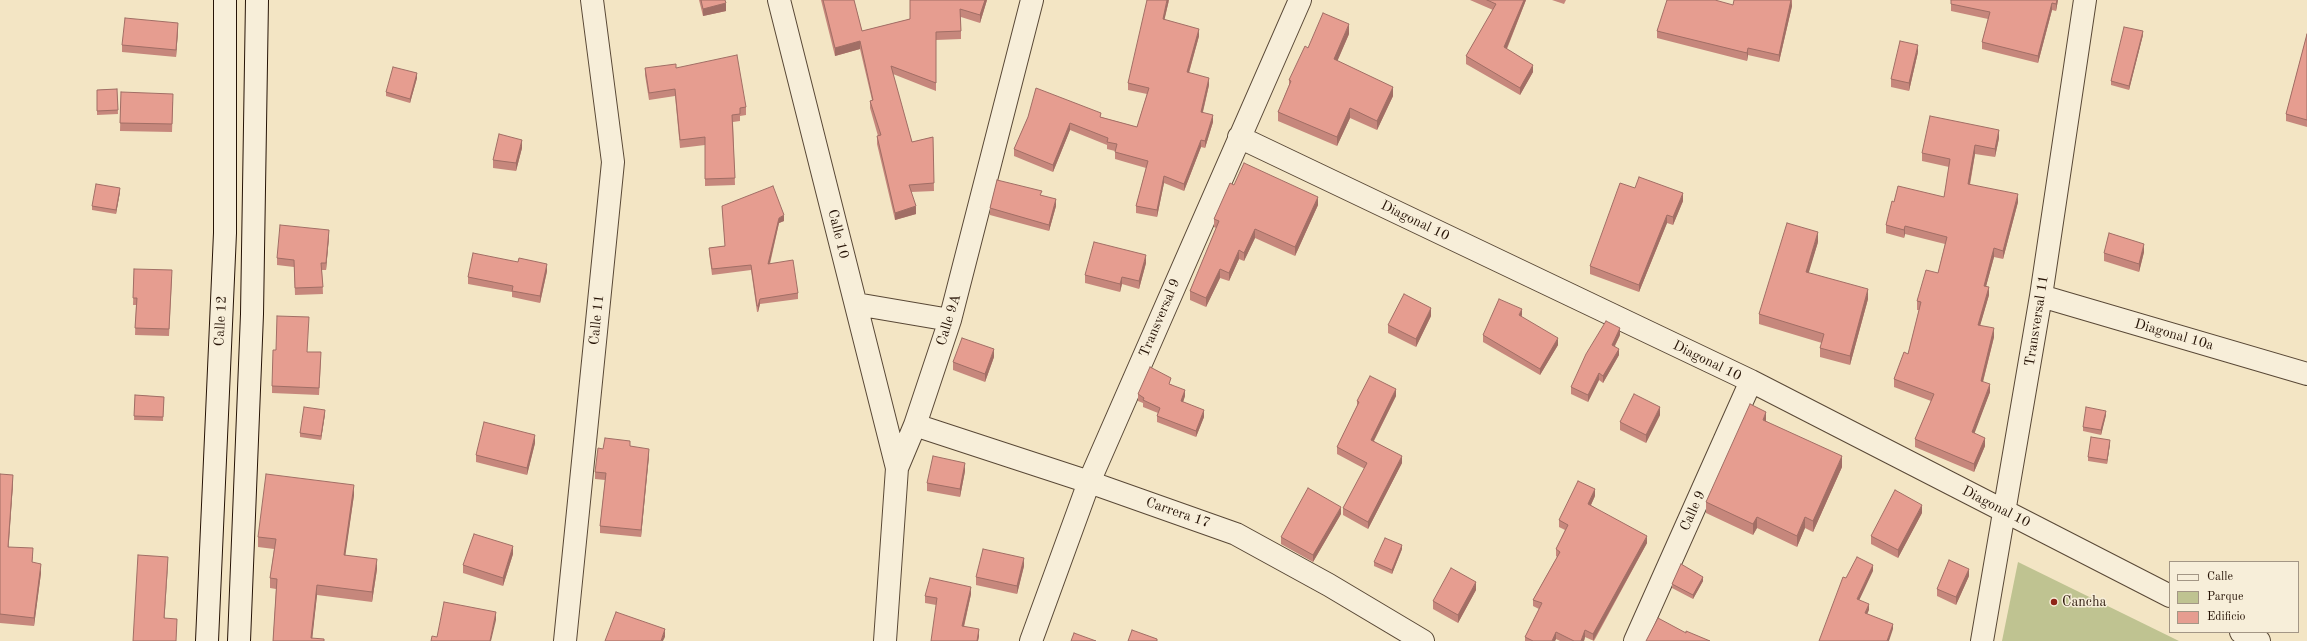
<!DOCTYPE html>
<html>
<head>
<meta charset="utf-8">
<style>
  body { margin:0 }
  #map { position:relative; width:2307px; height:641px; overflow:hidden; background:#f3e5c4; font-family:"Old Standard TT",serif }
  canvas { display:block }
  .legend { position:absolute; left:2169px; top:561px; width:130px; height:72px; box-sizing:border-box; background:#f7eed9; border:1px solid #a39685; margin:0; padding:5px 7px; list-style:none; font-size:12px; color:#261306 }
  .legend li { display:flex; align-items:center; gap:8px; height:20px }
  .legend b { width:20px; border:1px solid #a39685 }
</style>
</head>
<body>
<div id="map">
<canvas width="2307" height="641"></canvas>
<ul class="legend">
<li><b style="height:5px;background:#f7eed9"></b>Calle</li>
<li><b style="height:11px;background:#bfc391"></b>Parque</li>
<li><b style="height:11px;background:#e69d90"></b>Edificio</li>
</ul>
</div>
<script>
const context = document.querySelector('canvas').getContext('2d');
context.lineJoin = 'round';
function fill(path, color) { context.fillStyle = color; context.fill(path, 'evenodd'); }
const toPath = rows => new Path2D(rows.map(r => 'M' + r).join(''));
function trace(path, color, width, dash) { context.strokeStyle = color; context.lineWidth = width; context.lineCap = dash ? 'butt' : 'round'; context.setLineDash(dash || []); context.stroke(path); }
function write(font, color, halo, rows, align = 'center') {
  context.font = font + ' "Old Standard TT",serif'; context.lineWidth = 3; context.setLineDash([]); context.textBaseline = 'middle'; context.strokeStyle = halo; context.fillStyle = color; for (const [text, x, y, turn = 0] of rows) {
    context.save(); context.translate(x, y); context.rotate((+turn || 0) * Math.PI / 180); context.textAlign = isNaN(turn) ? turn : align; if (halo) context.strokeText(text, 0, 0); context.fillText(text, 0, 0); context.restore();
  }
}
fill(toPath([
  [2018,562,2179,641,2002,641]
]), '#bfc391');
const street = toPath([
  [779,0,897,468],
  [1239,137,1751,381,2170,596],
  [2041,296,2307,374],
  [856,304,950,320],
  [915,425,1089,482,1236,534,1329,585,1423,641],
  [2241,632,2259,641],
  [565,641,613,162,592,0],
  [885,641,897,468,915,425,950,320,1032,0],
  [1031,641,1089,482,1300,0],
  [1635,641,1751,381],
  [1982,641,2041,296,2085,0]
]);
const secondary = toPath([
  [207,641,225,233,225,0],
  [239,641,252,314,257,0]
]);
trace(street, '#594836', 24);
trace(secondary, '#261306', 24);
trace(street, '#f7eed9', 22);
trace(secondary, '#f7eed9', 22);
fill(toPath([
  [699,0,725,0,726,11,703,16],
  [821,0,854,0,862,31,910,19,910,0,987,0,980,23,961,17,961,39,936,40,936,91,893,74,912,142,933,137,934,191,911,192,916,214,895,220,877,144,877,136,878,136,870,108,870,101,872,100,860,49,835,56],
  [1169,0,1164,20,1199,36,1189,73,1209,85,1203,112,1213,122,1205,148,1201,147,1184,191,1164,183,1157,217,1136,213,1136,206,1146,168,1115,159,1115,151,1107,149,1107,145,1070,130,1053,172,1014,156,1014,149,1028,117,1101,117,1137,127,1147,94,1128,90,1128,83],
  [1470,0,1526,0,1507,49,1533,72,1520,95,1466,64,1466,56,1493,10],
  [1552,0,1566,0,1564,4],
  [1792,0,1792,6,1779,62,1748,55,1747,61,1657,38,1657,31,1733,5],
  [2058,0,2056,11,2052,10,2038,63,1982,49,1982,42,1988,19,1951,11,1951,4],
  [178,31,176,57,122,52,122,45],
  [1349,34,1337,61,1393,96,1377,130,1350,118,1337,146,1278,121,1278,112,1289,85,1289,80,1308,48],
  [2307,34,2307,127,2286,121,2286,114],
  [2143,35,2129,90,2111,85,2111,81],
  [1918,52,1909,91,1891,87,1891,79],
  [645,68,676,68,746,107,746,115,740,116,740,121,733,122,735,185,705,186,705,145,680,148,675,96,649,100,645,75],
  [417,78,410,103,386,96,386,92],
  [117,89,118,114,97,115,97,90],
  [121,92,173,102,172,132,120,131],
  [1999,138,1995,157,1975,154,1970,185,2018,202,2003,259,1994,257,1986,286,1989,295,1980,325,1994,337,1983,382,1990,392,1974,433,1985,446,1974,472,1915,447,1915,439,1931,401,1894,387,1894,379,1908,354,1919,310,1917,310,1917,301,1938,273,1945,244,1905,234,1904,238,1886,233,1886,225,1894,202,1944,197,1949,167,1922,161,1922,153],
  [522,148,516,171,493,168,493,160],
  [1234,185,1318,205,1295,256,1255,238,1244,261,1239,259,1229,281,1220,278,1206,307,1190,300,1190,291,1216,228,1214,227,1214,219],
  [1635,188,1683,201,1673,225,1667,223,1639,292,1590,274,1590,266],
  [120,192,116,214,92,210,92,206],
  [722,206,784,221,779,223,770,264,798,293,798,299,760,304,758,312,757,312,751,270,712,275,709,253,709,248,725,246],
  [1056,206,1049,231,990,215,990,208],
  [329,237,326,270,322,270,323,294,295,295,294,267,277,265,277,258],
  [1818,242,1808,273,1868,299,1850,365,1820,357,1820,348,1822,343,1759,324,1759,314],
  [2144,252,2139,272,2104,261,2104,253],
  [1146,263,1139,289,1122,284,1120,292,1085,283,1085,275],
  [134,269,172,277,169,336,135,335,136,305,133,305],
  [547,271,540,303,512,297,512,292,468,284,468,277],
  [1522,315,1521,317,1558,345,1540,375,1483,342,1483,335],
  [1431,316,1416,347,1388,333,1388,325],
  [1620,335,1615,346,1619,355,1603,383,1599,380,1588,402,1571,394,1571,387],
  [308,352,321,360,319,395,272,393,272,386],
  [994,357,985,382,953,370,953,362],
  [1171,384,1185,396,1183,402,1204,417,1196,437,1157,422,1157,416,1158,413,1143,407,1143,403,1138,401,1138,394],
  [135,395,164,397,163,421,134,420],
  [1396,396,1374,441,1402,463,1368,529,1343,515,1343,508,1365,469,1337,454,1337,447,1357,406,1357,401],
  [325,414,321,440,300,437,300,433],
  [1660,415,1646,443,1620,430,1620,422],
  [2106,415,2101,435,2083,431,2083,427],
  [1766,421,1842,467,1813,532,1805,528,1797,547,1757,528,1753,535,1706,513,1706,502],
  [535,443,527,475,476,462,476,455],
  [2110,444,2107,464,2088,461,2088,457],
  [630,446,649,456,641,537,600,533,600,526,605,480,595,479,595,472,603,449],
  [965,471,960,497,927,491,927,483],
  [0,474,13,484,8,547,33,557,32,562,41,573,34,626,0,623],
  [354,495,345,555,377,569,372,602,317,595,312,638,273,641,276,589,270,588,270,578,274,549,258,547,258,537],
  [1595,496,1591,505,1647,543,1594,641,1585,637,1584,641,1560,641,1556,639,1555,641,1525,641,1525,637,1539,609,1533,606,1533,600,1557,557,1556,556,1556,549,1565,530,1559,527,1559,520],
  [1922,513,1898,558,1871,544,1871,536],
  [1341,514,1313,562,1281,544,1281,537],
  [1402,549,1392,574,1374,566,1374,562],
  [513,554,503,586,463,573,463,565],
  [1024,566,1017,594,976,585,976,577],
  [1969,576,1956,605,1937,596,1937,589],
  [1703,581,1693,599,1672,588,1672,584],
  [1476,590,1458,623,1433,609,1433,601],
  [971,594,964,627,979,636,978,641,936,605,925,603,925,596]
]), '#c6877c');
fill(toPath([
  [985,0,987,0,980,23,980,15],
  [1167,0,1169,0,1163,26,1163,19],
  [1524,0,1526,0,1504,55,1504,47],
  [1791,0,1792,6,1779,62,1779,55],
  [2057,0,2058,0,2056,11,2056,4],
  [726,3,726,11,703,16,703,9],
  [2052,3,2052,10,2038,63,2038,56],
  [178,23,178,31,176,57,176,50],
  [1349,24,1349,34,1334,69,1334,59],
  [1199,29,1199,36,1187,79,1187,72],
  [2143,31,2143,35,2129,90,2129,86],
  [860,41,860,49,835,56,835,48],
  [1918,45,1918,52,1909,91,1909,83],
  [1748,48,1748,55,1747,61,1747,53],
  [1533,65,1533,72,1520,95,1520,88],
  [417,73,417,78,410,103,410,99],
  [1209,78,1209,85,1201,119,1201,112],
  [1393,87,1393,96,1377,130,1377,121],
  [1350,108,1350,118,1337,146,1337,137],
  [1213,115,1213,122,1205,148,1205,141],
  [1070,123,1070,130,1053,172,1053,165],
  [1999,130,1999,138,1995,157,1995,149],
  [522,140,522,148,516,171,516,163],
  [1201,140,1201,147,1184,191,1184,184],
  [1975,145,1975,154,1968,193,1968,184],
  [1164,176,1164,183,1157,217,1157,210],
  [120,188,120,192,116,214,116,210],
  [1683,193,1683,201,1673,225,1673,217],
  [2018,194,2018,202,2003,259,2003,251],
  [1318,197,1318,205,1295,256,1295,247],
  [1056,199,1056,206,1049,231,1049,225],
  [916,206,916,214,895,220,895,213],
  [784,215,784,221,779,223,768,270,768,264,779,218],
  [1667,215,1667,223,1639,292,1639,285],
  [1905,226,1905,234,1904,238,1904,230],
  [1255,229,1255,238,1244,261,1244,253],
  [329,230,329,237,326,270,326,263],
  [1818,232,1818,242,1806,282,1806,272],
  [2144,244,2144,252,2139,272,2139,264],
  [1994,248,1994,257,1984,294,1984,286],
  [1239,250,1239,259,1229,281,1229,273],
  [1146,255,1146,263,1139,289,1139,281],
  [547,264,547,271,540,303,540,296],
  [1220,269,1220,278,1206,307,1206,298],
  [1122,277,1122,284,1120,292,1120,284],
  [1989,287,1989,295,1978,333,1978,325],
  [1868,289,1868,299,1850,365,1850,356],
  [760,299,760,304,758,312,758,306],
  [1431,308,1431,316,1416,347,1416,339],
  [1522,309,1522,315,1519,322,1519,315],
  [1620,328,1620,335,1612,351,1612,345],
  [1994,328,1994,337,1981,389,1981,381],
  [1558,338,1558,345,1540,375,1540,369],
  [994,349,994,357,985,382,985,374],
  [1619,349,1619,355,1603,383,1603,376],
  [1599,373,1599,380,1588,402,1588,395],
  [1990,384,1990,392,1972,440,1972,432],
  [1396,389,1396,396,1371,446,1371,440],
  [1185,390,1185,396,1181,408,1181,401],
  [1660,407,1660,415,1646,443,1646,435],
  [325,410,325,414,321,440,321,436],
  [1204,410,1204,417,1196,437,1196,431],
  [2106,411,2106,415,2101,435,2101,430],
  [1766,412,1766,423,1763,420],
  [535,435,535,443,527,475,527,468],
  [1985,438,1985,446,1974,472,1974,464],
  [2110,440,2110,444,2107,464,2107,460],
  [649,449,649,456,641,537,641,530],
  [1402,456,1402,463,1368,529,1368,522],
  [1842,456,1842,467,1813,532,1813,521],
  [965,463,965,471,960,497,960,489],
  [13,475,13,484,8,556,8,547],
  [354,485,354,495,344,565,344,555],
  [1595,489,1595,496,1588,511,1588,504],
  [1922,505,1922,513,1898,558,1898,550],
  [1341,507,1341,514,1313,562,1313,555],
  [1757,517,1757,528,1753,535,1753,524],
  [1805,517,1805,528,1797,547,1797,536],
  [1647,536,1647,543,1593,641,1593,634],
  [1402,545,1402,549,1392,574,1392,570],
  [513,546,513,554,503,586,503,578],
  [168,557,168,565,164,626,164,618],
  [1024,558,1024,566,1017,594,1017,586],
  [377,559,377,569,372,602,372,592],
  [41,564,41,573,34,626,34,618],
  [1873,565,1873,571,1857,605,1857,599],
  [1969,569,1969,576,1956,605,1956,597],
  [1703,577,1703,581,1693,599,1693,595],
  [1476,582,1476,590,1458,623,1458,615],
  [317,585,317,595,312,641,311,641],
  [971,587,971,594,962,634,962,626],
  [1869,604,1869,610,1865,619,1865,613],
  [496,612,496,620,491,641,490,641],
  [1893,624,1893,629,1889,641,1887,641],
  [665,629,665,637,663,641,661,641],
  [979,629,979,636,978,641,977,641],
  [1585,630,1585,637,1584,641,1581,641],
  [1556,632,1556,639,1555,641,1552,641]
]), '#a16e65');
const building = toPath([
  [701,0,725,0,726,3,703,9,701,0],
  [823,0,854,0,862,31,910,19,910,0,985,0,980,15,960,9,961,31,936,32,936,83,891,66,912,142,933,137,934,183,909,185,916,206,895,213,877,136,881,135,870,101,873,100,860,41,835,48,823,0],
  [1147,0,1167,0,1163,19,1199,29,1187,72,1209,78,1201,112,1213,115,1205,141,1201,140,1184,184,1164,176,1157,210,1136,206,1148,161,1115,152,1117,144,1107,142,1108,138,1070,123,1053,165,1014,149,1028,117,1036,88,1101,113,1100,117,1137,127,1149,88,1128,83,1147,0],
  [1487,0,1524,0,1504,47,1533,65,1520,88,1466,56,1496,4,1487,0],
  [1667,0,1715,0,1733,5,1734,0,1791,0,1779,55,1748,48,1747,53,1657,31,1667,0],
  [1951,0,2057,0,2056,4,2052,3,2038,56,1982,42,1990,12,1951,4,1951,0],
  [1323,13,1349,24,1334,59,1393,87,1377,121,1350,108,1337,137,1278,112,1291,81,1289,80,1305,46,1308,48,1323,13],
  [125,18,178,23,176,50,122,45,125,18],
  [2124,27,2143,31,2129,86,2111,81,2124,27],
  [2307,34,2307,120,2286,114,2307,34],
  [1900,41,1918,45,1909,83,1891,79,1900,41],
  [737,55,746,107,740,108,740,114,732,115,735,178,705,179,705,137,680,140,675,89,649,93,645,68,676,64,676,68,737,55],
  [393,67,417,73,410,99,386,92,393,67],
  [117,89,118,110,97,111,97,90,117,89],
  [121,92,173,94,172,124,120,123,121,92],
  [1930,116,1999,130,1995,149,1975,145,1968,184,2018,194,2003,251,1994,248,1984,286,1989,287,1978,325,1994,328,1981,381,1990,384,1972,432,1985,438,1974,464,1915,439,1934,394,1894,379,1904,352,1908,354,1921,302,1917,301,1926,270,1938,273,1947,237,1905,226,1904,230,1886,225,1892,201,1894,202,1898,186,1944,197,1950,159,1922,153,1930,116],
  [499,134,522,140,516,163,493,160,499,134],
  [1244,163,1318,197,1295,247,1255,229,1244,253,1239,250,1229,273,1220,269,1206,298,1190,291,1219,221,1214,219,1230,183,1234,185,1244,163],
  [1639,177,1683,193,1673,217,1667,215,1639,285,1590,266,1620,183,1635,188,1639,177],
  [997,180,1042,191,1040,195,1056,199,1049,225,990,208,997,180],
  [96,184,120,188,116,210,92,206,96,184],
  [773,186,784,215,779,218,768,264,793,260,798,293,760,299,758,306,757,306,751,265,712,269,709,248,725,246,722,206,773,186],
  [1787,223,1818,232,1806,272,1868,289,1850,356,1820,348,1824,334,1759,314,1787,223],
  [280,225,329,230,326,263,321,263,323,287,295,288,294,260,277,258,280,225],
  [2109,233,2144,244,2139,264,2104,253,2109,233],
  [1094,242,1146,255,1139,281,1122,277,1120,284,1085,275,1094,242],
  [473,253,518,262,519,258,547,264,540,296,512,291,513,286,468,277,473,253],
  [134,269,172,270,169,329,135,328,137,298,133,298,134,269],
  [1404,294,1431,308,1416,339,1388,325,1404,294],
  [1499,299,1522,309,1519,315,1558,338,1540,369,1483,335,1499,299],
  [277,316,309,317,307,352,321,352,319,388,272,386,273,350,276,350,277,316],
  [1606,321,1620,328,1612,345,1619,349,1603,376,1599,373,1588,395,1571,387,1586,354,1606,321],
  [962,338,994,349,985,374,953,362,962,338],
  [1150,367,1171,378,1169,384,1185,390,1181,401,1204,410,1196,431,1157,416,1160,408,1143,400,1144,398,1138,394,1150,367],
  [1370,376,1396,389,1371,440,1402,456,1368,522,1343,508,1367,463,1337,447,1359,402,1357,401,1370,376],
  [1634,394,1660,407,1646,435,1620,422,1634,394],
  [135,395,164,397,163,417,134,416,135,395],
  [1750,404,1766,412,1763,420,1842,456,1813,521,1805,517,1797,536,1757,517,1753,524,1706,502,1750,404],
  [304,407,325,410,321,436,300,433,304,407],
  [2086,407,2106,411,2101,430,2083,427,2086,407],
  [484,422,535,435,527,468,476,455,484,422],
  [2091,437,2110,440,2107,460,2088,457,2091,437],
  [605,438,630,441,630,446,649,449,641,530,600,526,606,473,595,472,598,448,603,449,605,438],
  [933,456,965,463,960,489,927,483,933,456],
  [0,474,13,475,8,547,33,548,32,562,41,564,34,618,0,614,0,474],
  [266,474,354,485,344,555,377,559,372,592,317,585,311,638,324,639,324,641,273,641,277,579,270,578,276,539,258,537,266,474],
  [1578,481,1595,489,1588,504,1647,536,1593,634,1585,630,1581,641,1574,641,1556,632,1552,641,1533,641,1525,637,1542,603,1533,600,1560,552,1556,549,1568,525,1559,520,1578,481],
  [1308,488,1341,507,1313,555,1281,537,1308,488],
  [1895,490,1922,505,1898,550,1871,536,1895,490],
  [474,534,513,546,503,578,463,565,474,534],
  [1385,538,1402,545,1392,570,1374,562,1385,538],
  [983,549,1024,558,1017,586,976,577,983,549],
  [138,555,168,557,164,618,177,619,176,641,133,641,138,555],
  [1857,557,1873,565,1857,599,1869,604,1865,613,1893,624,1887,641,1819,641,1843,577,1846,578,1857,557],
  [1949,560,1969,569,1956,597,1937,589,1949,560],
  [1681,564,1703,577,1693,595,1672,584,1681,564],
  [1451,568,1476,582,1458,615,1433,601,1451,568],
  [930,578,971,587,962,626,979,629,977,641,931,641,937,598,925,596,930,578],
  [444,602,496,612,490,641,431,641,432,636,437,637,444,602],
  [616,612,665,629,661,641,605,641,616,612],
  [1658,618,1686,633,1686,631,1710,641,1646,641,1658,618],
  [1132,630,1157,639,1157,641,1128,641,1132,630],
  [1074,633,1096,641,1071,641,1074,633]
]);
fill(building, '#e69d90');
trace(building, '#a16e65', 1);
for (const [x, y, r, color] of [
  [2054,602,4,"#8f2418"]
]) { const dot = new Path2D(); dot.arc(x, y, r, 0, 2 * Math.PI); context.fillStyle = color; context.fill(dot); trace(dot, '#f7eed9', 1.5); }
write('14px', '#261306', '#f7eed9', [
  ["Diagonal 10",1415,221,26],
  ["Calle 10",838,234,76],
  ["Transversal 9",1160,318,-67],
  ["Calle 11",597,320,-84],
  ["Calle 9A",949,320,-73],
  ["Calle 12",221,321,-87],
  ["Transversal 11",2037,321,-81],
  ["Diagonal 10a",2174,335,16],
  ["Diagonal 10",1707,361,26],
  ["Diagonal 10",1996,507,27],
  ["Calle 9",1693,511,-66],
  ["Carrera 17",1178,513,19]
]);
write('14px', '#261306', '#f7eed9', [
  ["Cancha",2062,602]
], 'left');
</script>
</body>
</html>
